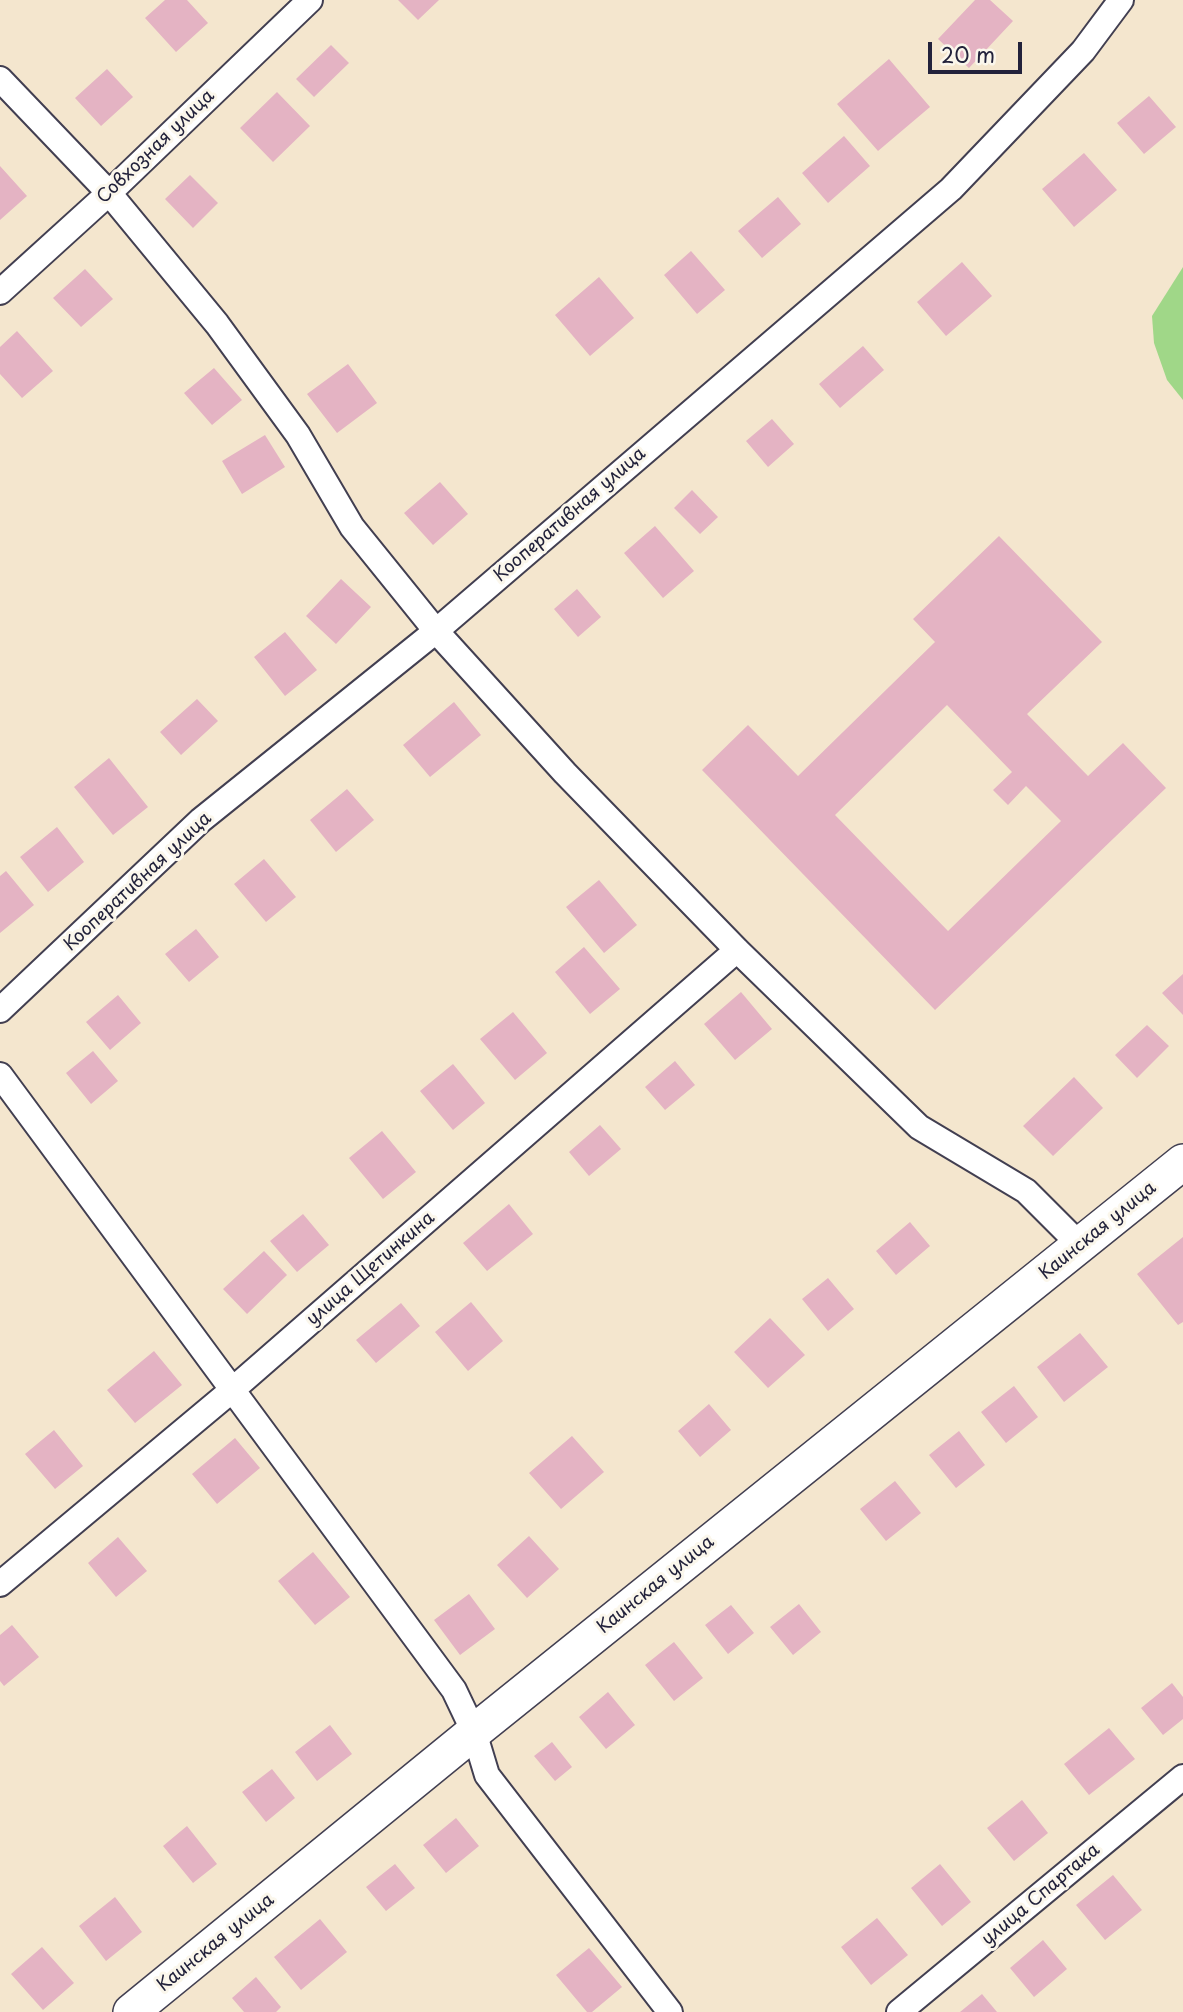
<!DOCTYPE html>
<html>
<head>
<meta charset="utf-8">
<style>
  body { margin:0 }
  #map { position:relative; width:1183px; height:2012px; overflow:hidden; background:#f4e6ce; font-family:"Playpen Sans",sans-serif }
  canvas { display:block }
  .scale { position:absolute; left:928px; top:42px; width:94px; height:32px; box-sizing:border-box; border:4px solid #22223b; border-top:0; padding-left:9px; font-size:21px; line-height:24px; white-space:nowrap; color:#22223b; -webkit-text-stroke:5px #fbf7ec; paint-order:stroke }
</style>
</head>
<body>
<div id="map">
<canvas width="1183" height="2012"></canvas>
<div class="scale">20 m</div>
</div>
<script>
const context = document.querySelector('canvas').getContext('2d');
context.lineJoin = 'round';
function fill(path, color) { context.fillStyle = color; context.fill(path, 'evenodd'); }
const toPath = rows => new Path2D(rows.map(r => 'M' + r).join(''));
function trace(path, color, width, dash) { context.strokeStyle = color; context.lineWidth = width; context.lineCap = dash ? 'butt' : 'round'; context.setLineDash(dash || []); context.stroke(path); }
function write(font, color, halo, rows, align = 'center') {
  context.font = font + ' "Playpen Sans",sans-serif'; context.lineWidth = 6; context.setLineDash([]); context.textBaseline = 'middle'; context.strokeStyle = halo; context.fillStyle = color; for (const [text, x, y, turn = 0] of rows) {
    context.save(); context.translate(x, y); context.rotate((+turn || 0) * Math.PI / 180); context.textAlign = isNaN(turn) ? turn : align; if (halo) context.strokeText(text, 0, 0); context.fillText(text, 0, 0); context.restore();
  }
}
fill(toPath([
  [1183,267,1183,400,1167,380,1154,343,1152,316]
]), '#a0d788');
fill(toPath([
  [165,0,187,0,208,23,176,52,145,18],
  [398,0,439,0,418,20],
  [975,0,990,0,1013,21,969,68,938,39],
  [331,45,349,63,314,97,296,79],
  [889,59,930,107,878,151,837,104],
  [107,69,133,97,101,126,75,98],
  [277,92,310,126,273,162,240,128],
  [1149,96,1176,127,1144,154,1117,123],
  [844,136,870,166,828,203,802,173],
  [1084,153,1117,190,1074,227,1042,189],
  [0,166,27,196,0,220],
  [190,175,218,203,193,228,165,199],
  [778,197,801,224,762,258,738,231],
  [691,251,725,290,697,314,664,275],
  [962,262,992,296,946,336,917,302],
  [85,269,113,299,81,327,53,298],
  [599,277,634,318,590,356,555,315],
  [17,331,53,371,22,398,0,374,0,347],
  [863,346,884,370,840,408,819,384],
  [348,364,377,403,337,433,307,394],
  [214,368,242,400,212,425,184,393],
  [772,419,794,444,768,467,746,441],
  [265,435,285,467,242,494,222,461],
  [440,482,468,514,433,545,404,513],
  [692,490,718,517,700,534,674,508],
  [655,526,694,571,663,598,624,553],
  [999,536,1102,642,1027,714,1088,776,1123,743,1166,788,935,1010,702,770,748,725,798,776,935,642,913,619],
  [947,705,1012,772,993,790,1008,805,1026,786,1061,821,948,931,835,815],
  [341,579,371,607,336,644,306,616],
  [577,589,601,617,578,637,554,609],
  [285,632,317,670,285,696,254,657],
  [197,699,218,721,181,755,160,732],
  [454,702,481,735,430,777,403,745],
  [109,758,148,807,113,835,74,787],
  [347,789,374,820,336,852,310,820],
  [57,827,84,862,48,892,20,857],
  [264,859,296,897,266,922,234,884],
  [6,871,34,905,0,933,0,876],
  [599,880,637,925,604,953,566,907],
  [196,929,219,957,189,982,165,954],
  [584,947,620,989,590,1014,555,972],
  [1183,974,1183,1015,1162,993],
  [741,992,772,1029,735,1060,704,1024],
  [118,995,141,1023,110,1050,86,1022],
  [513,1012,547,1053,515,1080,480,1039],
  [1147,1025,1169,1046,1137,1078,1115,1055],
  [93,1051,118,1081,91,1104,66,1073],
  [675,1061,695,1085,665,1110,645,1087],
  [453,1064,485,1103,453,1130,420,1091],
  [1074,1077,1103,1108,1053,1156,1023,1126],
  [600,1125,621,1149,589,1176,569,1152],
  [382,1131,416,1172,383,1199,349,1158],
  [509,1204,533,1234,487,1271,463,1243],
  [303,1214,329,1245,297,1272,270,1241],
  [910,1222,930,1246,896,1275,876,1251],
  [1183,1237,1183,1322,1178,1325,1137,1274],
  [264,1251,287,1275,247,1314,223,1289],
  [828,1278,854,1309,828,1331,802,1299],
  [471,1302,503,1341,468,1371,435,1332],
  [401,1303,420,1326,376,1363,356,1340],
  [770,1318,805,1355,768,1388,734,1352],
  [1080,1333,1108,1367,1064,1402,1037,1367],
  [154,1351,182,1385,135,1423,107,1390],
  [1014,1386,1038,1417,1006,1443,981,1412],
  [709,1404,731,1430,700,1457,678,1431],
  [54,1430,83,1466,55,1489,25,1454],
  [959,1431,985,1465,956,1488,929,1455],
  [572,1436,604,1472,561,1509,529,1473],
  [235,1438,260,1468,217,1504,192,1474],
  [895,1481,921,1513,886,1541,860,1509],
  [529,1536,559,1569,527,1598,497,1565],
  [118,1537,147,1571,116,1597,88,1563],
  [313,1552,350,1597,315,1625,278,1581],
  [469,1594,495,1629,460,1655,434,1620],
  [799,1604,821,1632,793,1655,770,1627],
  [731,1605,754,1633,728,1654,705,1625],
  [12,1625,39,1657,4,1686,0,1681,0,1635],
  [674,1642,703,1678,674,1701,645,1665],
  [1172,1683,1183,1697,1183,1719,1163,1735,1141,1708],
  [608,1692,635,1725,606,1749,579,1717],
  [330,1725,352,1754,317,1781,295,1752],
  [1109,1728,1135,1759,1089,1795,1064,1764],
  [552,1742,572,1767,555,1781,534,1756],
  [272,1769,295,1798,266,1822,242,1792],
  [1022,1800,1048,1833,1014,1861,987,1828],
  [456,1818,479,1846,446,1873,423,1845],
  [187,1826,217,1864,193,1883,163,1846],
  [395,1864,415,1888,386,1911,366,1887],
  [940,1864,971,1902,942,1926,911,1888],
  [1113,1875,1142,1910,1105,1940,1076,1905],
  [115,1897,142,1932,106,1961,79,1926],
  [877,1918,908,1955,871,1985,841,1947],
  [320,1919,347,1952,301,1990,274,1957],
  [1043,1940,1067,1969,1034,1997,1010,1968],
  [42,1947,74,1983,43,2010,11,1974],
  [589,1948,622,1987,592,2012,587,2012,556,1975],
  [256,1977,281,2007,276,2012,244,2012,232,1998],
  [982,1994,997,2012,960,2012]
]), '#e4b3c3');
const minor = toPath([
  [0,79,109,193,217,324,298,435,352,527,436,631,565,773,737,950,919,1127,1026,1191,1081,1246],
  [0,292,109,193,310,0],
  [0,1010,201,820,436,631,951,189,1083,51,1121,0],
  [0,1075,454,1690,474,1732,487,1775,670,2012],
  [0,1584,231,1391,737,950],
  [899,2012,1183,1777]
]);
const secondary = toPath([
  [131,2012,474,1732,1183,1162]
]);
trace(minor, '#423f51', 28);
trace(secondary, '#423f51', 38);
trace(minor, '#fff', 24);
trace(secondary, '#fff', 35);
write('18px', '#22223b', '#fbf7ec', [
  ["Совхозная улица",156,147,-44],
  ["Кооперативная улица",570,515,-41],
  ["Кооперативная улица",138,882,-43],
  ["Каинская улица",1098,1231,-39],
  ["улица Щетинкина",371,1269,-41],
  ["Каинская улица",656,1585,-39],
  ["улица Спартака",1041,1895,-40],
  ["Каинская улица",216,1943,-39]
]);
</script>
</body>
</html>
